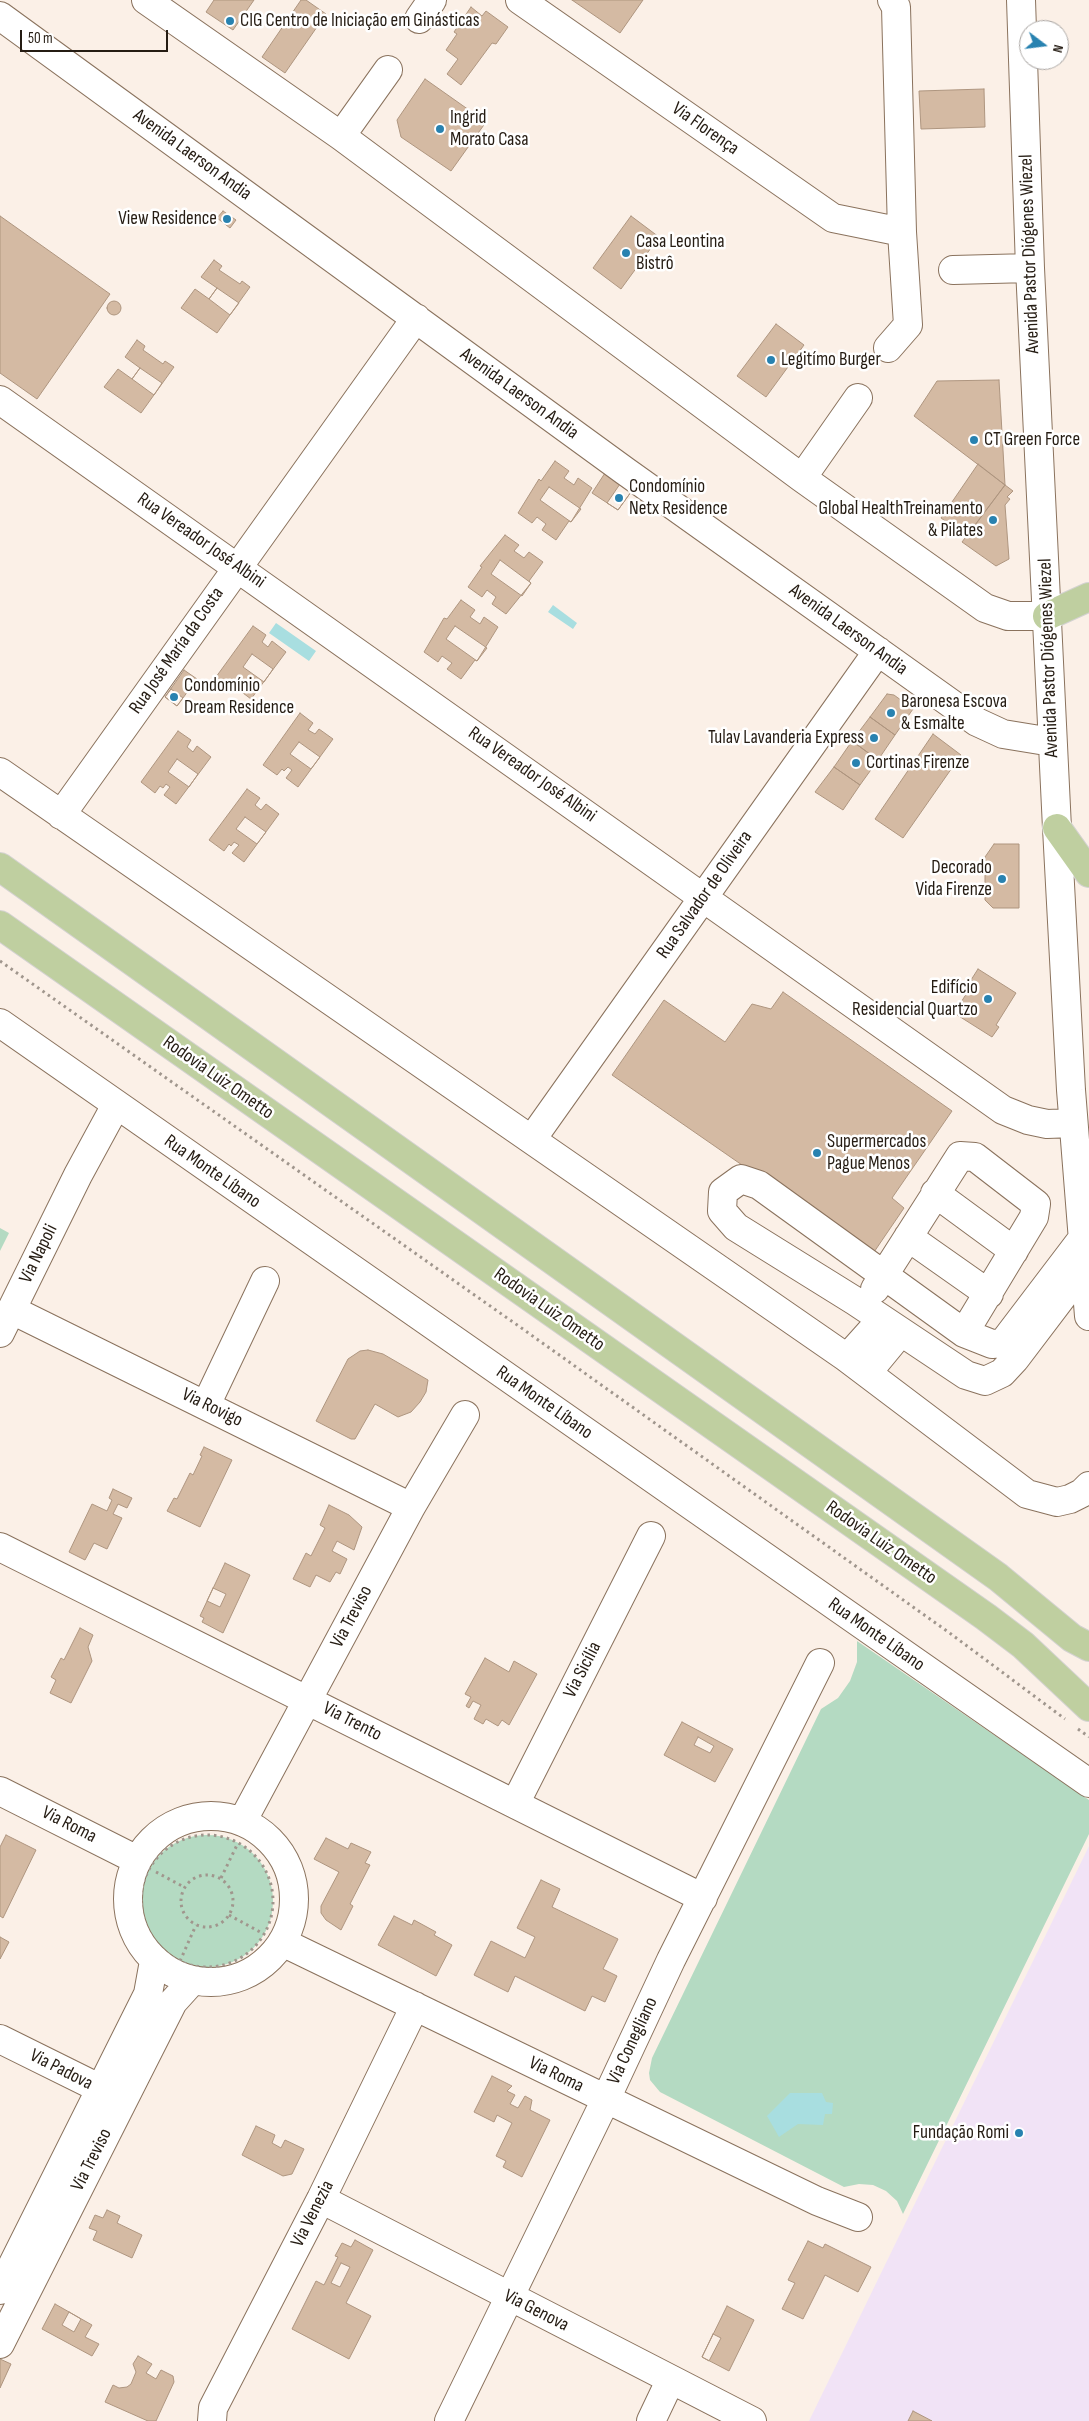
<!DOCTYPE html>
<html>
<head>
<meta charset="utf-8">
<style>
  body { margin:0 }
  #map { position:relative; width:1089px; height:2421px; overflow:hidden; background:#fbf0e7; font-family:"Sofia Sans Condensed",sans-serif }
  canvas { display:block }
  .north { position:absolute; left:1019px; top:20px; width:50px; height:50px; box-sizing:border-box; background:#fff; border:1px solid #a8a4a1; border-radius:50%; rotate:105deg; font-size:14px; font-weight:700; line-height:20px; text-align:center; color:#251c13 }
  .north::after { content:''; display:block; margin:auto; width:18px; height:22px; background:#2882b0; clip-path:polygon(50% 0,100% 100%,50% 72%,0 100%) }
  .scale { position:absolute; left:20px; top:30px; width:148px; height:22px; box-sizing:border-box; border:2px solid #251c13; border-top:0; padding-left:6px; font-size:15px; line-height:18px; white-space:nowrap; color:#251c13; -webkit-text-stroke:4px #fff; paint-order:stroke }
</style>
</head>
<body>
<div id="map">
<canvas width="1089" height="2421"></canvas>
<div class="north">N</div>
<div class="scale">50 m</div>
</div>
<script>
const context = document.querySelector('canvas').getContext('2d');
context.lineJoin = 'round';
function fill(path, color) { context.fillStyle = color; context.fill(path, 'evenodd'); }
const toPath = rows => new Path2D(rows.map(r => 'M' + r).join(''));
function trace(path, color, width, dash) { context.strokeStyle = color; context.lineWidth = width; context.lineCap = dash ? 'butt' : 'round'; context.setLineDash(dash || []); context.stroke(path); }
function write(font, color, halo, rows, align = 'center') {
  context.font = font + ' "Sofia Sans Condensed",sans-serif'; context.lineWidth = 5; context.setLineDash([]); context.textBaseline = 'middle'; context.strokeStyle = halo; context.fillStyle = color; for (const [text, x, y, turn = 0] of rows) {
    context.save(); context.translate(x, y); context.rotate((+turn || 0) * Math.PI / 180); context.textAlign = isNaN(turn) ? turn : align; if (halo) context.strokeText(text, 0, 0); context.fillText(text, 0, 0); context.restore();
  }
}
fill(toPath([
  [1089,1846,1089,2421,809,2421]
]), '#f1e3f6');
fill(toPath([
  [0,1228,9,1233,0,1251],
  [857,1641,1089,1800,1089,1834,903,2214,897,2201,886,2191,873,2185,859,2184,844,2187,660,2092,650,2080,649,2073,652,2058,821,1709,838,1698,850,1681,857,1662],
  '141 1901a66 66 0 1 1 132 0a66 66 0 1 1-132 0Z'
]), '#b4dac2');
fill(toPath([
  [553,605,577,623,573,629,548,612],
  [276,623,316,651,309,661,269,633],
  [790,2093,822,2093,826,2102,833,2103,832,2114,825,2114,823,2125,798,2124,779,2137,767,2116]
]), '#a8dee0');
const building = toPath([
  [214,0,254,0,233,30,206,12,214,0],
  [301,0,306,0,326,14,285,73,262,57,301,0],
  [572,0,643,0,620,33,572,0],
  [471,7,482,16,486,11,508,27,496,44,492,43,461,85,447,74,458,59,446,50,457,34,454,32,471,7],
  [425,79,486,122,451,171,401,137,397,120,425,79],
  [984,89,985,127,921,129,919,91,984,89],
  [223,211,236,220,230,228,217,218,223,211],
  [0,216,110,294,37,399,0,373,0,216],
  [631,216,659,237,621,289,593,268,631,216],
  [214,260,222,266,219,270,240,284,242,281,250,287,217,333,181,308,195,289,209,299,217,288,201,277,214,260],
  [217,288,239,303,230,315,209,299,217,288],
  '107 308a7 7 0 1 1 14 0a7 7 0 1 1-14 0Z',
  [776,324,804,345,766,397,737,376,776,324],
  [137,340,145,346,143,350,163,364,165,361,174,367,141,413,104,387,118,369,132,379,140,368,125,357,137,340],
  [140,368,162,383,154,395,132,379,140,368],
  [999,380,1005,485,914,416,937,381,999,380],
  [555,461,569,471,564,478,574,485,578,478,592,488,571,522,569,521,556,540,542,530,546,524,537,517,532,523,518,513,539,479,541,481,555,461],
  [978,464,1005,485,967,536,941,518,978,464],
  [605,473,631,492,618,510,592,493,605,473],
  [620,484,631,492,618,510,607,503,620,484],
  [1005,485,1013,491,1007,497,1010,499,1005,505,1009,559,996,566,962,542,1005,485],
  [549,487,581,509,571,522,540,500,549,487],
  [505,535,519,545,514,551,524,558,529,552,543,562,529,581,531,583,506,614,492,604,496,597,487,590,482,597,468,587,482,567,480,566,505,535],
  [500,560,531,583,522,596,491,574,500,560],
  [461,600,475,610,470,617,480,624,484,617,498,627,477,661,475,660,461,679,447,669,452,663,442,656,438,662,424,652,444,618,447,619,461,600],
  [253,626,266,635,262,642,268,647,272,641,286,652,251,699,239,690,245,682,241,679,238,683,235,681,230,688,216,677,253,626],
  [455,626,487,648,477,661,446,639,455,626],
  [252,654,273,669,264,682,243,667,252,654],
  [184,670,197,679,177,706,165,697,184,670],
  [171,689,183,698,177,706,165,697,171,689],
  [887,694,894,695,913,709,895,735,870,717,887,694],
  [300,713,313,723,308,730,315,734,319,729,333,739,298,787,286,778,292,770,288,767,284,771,282,769,277,775,263,765,300,713],
  [870,717,895,735,878,760,852,741,870,717],
  [178,731,191,740,187,747,193,752,197,746,211,757,176,804,164,795,170,787,166,784,163,788,160,786,155,793,141,782,178,731],
  [933,734,961,755,903,838,875,819,933,734],
  [852,741,878,760,860,785,834,767,852,741],
  [299,742,320,757,311,769,290,754,299,742],
  [177,759,198,774,189,787,168,772,177,759],
  [834,767,860,785,843,810,815,792,834,767],
  [247,789,260,798,255,805,261,810,266,804,279,814,244,862,232,853,239,845,234,842,231,846,229,844,224,851,209,840,247,789],
  [245,817,266,832,257,844,236,829,245,817],
  [994,844,1019,844,1019,908,993,908,985,900,985,857,994,844],
  [978,969,1016,993,996,1025,999,1027,992,1037,954,1013,974,982,971,980,978,969],
  [783,992,952,1111,892,1198,904,1208,872,1255,612,1075,664,1000,725,1042,752,1004,771,1009,783,992],
  [368,1350,383,1354,428,1380,426,1392,420,1402,411,1412,398,1417,375,1404,355,1439,351,1439,316,1421,348,1359,360,1351,368,1350],
  [204,1447,232,1460,200,1527,167,1511,174,1498,177,1499,190,1473,193,1475,202,1456,200,1455,204,1447],
  [113,1489,132,1498,127,1508,118,1504,113,1514,122,1518,107,1549,94,1543,85,1560,69,1552,92,1504,107,1511,112,1500,109,1498,113,1489],
  [329,1505,349,1515,362,1527,354,1550,337,1541,332,1551,347,1559,340,1574,336,1572,330,1582,316,1575,310,1587,293,1579,306,1553,311,1556,325,1528,320,1525,329,1505],
  [225,1563,250,1575,223,1633,202,1622,204,1618,200,1616,225,1563],
  [213,1588,226,1594,220,1607,207,1601,213,1588],
  [80,1628,93,1635,88,1647,92,1661,71,1703,50,1693,56,1680,51,1677,61,1658,64,1660,80,1628],
  [485,1658,509,1672,514,1661,537,1674,509,1725,502,1720,498,1726,486,1719,483,1724,474,1719,481,1705,473,1701,469,1708,466,1706,471,1697,465,1694,485,1658],
  [682,1722,733,1749,715,1782,664,1755,682,1722],
  [698,1737,714,1746,710,1753,694,1745,698,1737],
  [6,1835,36,1850,3,1918,0,1916,0,1847,6,1835],
  [326,1838,348,1849,351,1843,371,1852,365,1863,370,1865,350,1904,353,1906,341,1930,326,1920,321,1913,321,1906,339,1872,314,1859,326,1838],
  [541,1880,560,1889,552,1907,618,1939,603,1969,617,1976,605,2002,592,1996,585,2011,515,1976,508,1992,474,1975,491,1941,525,1958,535,1937,517,1928,541,1880],
  [394,1916,412,1925,414,1920,436,1932,434,1935,452,1945,436,1976,378,1945,394,1916],
  [0,1937,9,1942,0,1959,0,1937],
  [492,2076,512,2086,507,2091,515,2095,510,2104,518,2108,525,2096,532,2100,530,2110,550,2120,522,2177,503,2167,506,2161,496,2156,512,2123,497,2115,494,2122,474,2112,492,2076],
  [256,2126,275,2135,272,2143,281,2148,285,2140,304,2149,292,2174,283,2176,242,2155,256,2126],
  [107,2210,120,2216,117,2223,142,2235,132,2258,93,2240,97,2231,89,2228,95,2215,103,2218,107,2210],
  [355,2240,373,2250,346,2303,371,2316,349,2359,292,2329,316,2281,324,2285,338,2257,335,2256,342,2243,351,2247,355,2240],
  [808,2241,823,2248,825,2244,871,2267,858,2292,825,2275,803,2319,782,2309,795,2283,788,2280,808,2241],
  [341,2263,350,2267,340,2287,331,2283,341,2263],
  [55,2304,92,2325,85,2337,99,2344,92,2356,42,2329,55,2304],
  [727,2306,754,2320,729,2371,702,2357,727,2306],
  [69,2312,81,2319,74,2332,62,2325,69,2312],
  [713,2334,721,2338,709,2361,702,2357,713,2334],
  [138,2356,152,2364,146,2373,156,2379,161,2370,173,2376,174,2382,156,2421,148,2421,105,2402,113,2385,119,2388,127,2387,131,2384,136,2372,133,2364,138,2356],
  [0,2359,11,2364,0,2388,0,2359],
  [913,2411,932,2421,908,2421,913,2411]
]);
fill(building, '#d4baa3');
trace(building, '#ae957f', 1);
const minor = toPath([
  [146,0,341,136,802,478,985,608,1008,616,1047,616],
  [520,0,833,218,902,232],
  [1021,0,1030,268,1057,828,1071,1090,1089,1316],
  [0,16,625,471,977,722,1003,734,1052,742],
  [419,19,432,0],
  [341,136,388,70],
  [953,270,1030,268],
  [888,348,908,325,902,232,896,7,892,0],
  [0,400,1003,1110,1028,1120,1047,1124,1073,1123],
  [802,478,858,398],
  [0,772,847,1358,1027,1494,1057,1502,1070,1499,1082,1493,1089,1486],
  [61,815,416,318],
  [0,1023,1089,1783],
  [532,1139,878,651],
  [935,1193,1014,1251],
  [908,1237,989,1294],
  [1082,1239,1003,1343,992,1344,964,1333,759,1185,741,1179,723,1192,722,1211,736,1227,855,1301,966,1375,985,1381,1002,1373,1015,1359,1084,1268],
  [875,1289,960,1156,975,1157,1036,1204,1034,1217,964,1333],
  [12,1310,411,1507],
  [0,1333,78,1175,116,1105],
  [847,1358,882,1319],
  [867,1373,900,1333],
  [206,1405,265,1281],
  [0,1547,703,1898],
  [0,1791,137,1860],
  [515,1804,651,1536],
  '128 1899a83 83 0 1 1 166 0a83 83 0 1 1-166 0Z',
  [242,1822,411,1507,465,1415],
  [282,1942,817,2201,858,2217],
  [0,2039,115,2096],
  [321,2199,752,2421],
  [0,2290,148,1994,154,1961],
  [0,2344,173,2002,192,1981],
  [212,2421,213,2408,321,2199,415,2006],
  [449,2421,606,2099,671,1960,820,1663],
  [651,2421,670,2381]
]);
const major = toPath([
  [1047,616,1089,597],
  [1057,828,1089,873],
  [0,867,998,1577,1072,1638,1089,1647],
  [0,925,986,1617,1023,1645,1089,1707]
]);
trace(minor, '#8a725d', 30);
trace(major, '#d3d2d0', 30);
trace(toPath([
  [0,961,520,1327,951,1634,1065,1719],
  [1078,1729,1089,1737],
  '141 1901a66 66 0 1 1 132 0a66 66 0 1 1-132 0Z',
  [156,1872,184,1887],
  '181 1901a26 26 0 1 1 52 0a26 26 0 1 1-52 0Z',
  [221,1878,238,1843],
  [229,1915,262,1933],
  [180,1961,196,1925]
]), '#a0968d', 3, [2.5, 4]);
trace(minor, '#fff', 28);
trace(major, '#bfcfa0', 28);
for (const [x, y, r, color] of [
  [230,21,5,"#2882b0"],
  [440,129,5,"#2882b0"],
  [227,219,5,"#2882b0"],
  [626,253,5,"#2882b0"],
  [771,360,5,"#2882b0"],
  [974,440,5,"#2882b0"],
  [619,498,5,"#2882b0"],
  [993,520,5,"#2882b0"],
  [174,697,5,"#2882b0"],
  [891,713,5,"#2882b0"],
  [874,738,5,"#2882b0"],
  [856,763,5,"#2882b0"],
  [1002,879,5,"#2882b0"],
  [988,999,5,"#2882b0"],
  [817,1153,5,"#2882b0"],
  [1019,2133,5,"#2882b0"]
]) { const dot = new Path2D(); dot.arc(x, y, r, 0, 2 * Math.PI); context.fillStyle = color; context.fill(dot); trace(dot, '#fff', 2); }
write('19px', '#251c13', '#fff', [
  ["CIG Centro de Iniciação em Ginásticas",240,21],
  ["Ingrid",450,118],
  ["Morato Casa",450,140],
  ["View Residence",217,219,"right"],
  ["Casa Leontina",636,242],
  ["Bistrô",636,264],
  ["Legitímo Burger",781,360],
  ["CT Green Force",984,440],
  ["Condomínio",629,487],
  ["Netx Residence",629,509],
  ["Global HealthTreinamento",983,509,"right"],
  ["& Pilates",983,531,"right"],
  ["Condomínio",184,686],
  ["Dream Residence",184,708],
  ["Baronesa Escova",901,702],
  ["& Esmalte",901,724],
  ["Tulav Lavanderia Express",864,738,"right"],
  ["Cortinas Firenze",866,763],
  ["Decorado",992,868,"right"],
  ["Vida Firenze",992,890,"right"],
  ["Edifício",978,988,"right"],
  ["Residencial Quartzo",978,1010,"right"],
  ["Supermercados",827,1142],
  ["Pague Menos",827,1164],
  ["Fundação Romi",1009,2133,"right"]
], 'left');
write('19px', '#251c13', '#fff', [
  ["Via Florença",705,129,35],
  ["Avenida Laerson Andia",192,155,36],
  ["Avenida Pastor Diógenes Wiezel",1030,254,-92],
  ["Avenida Laerson Andia",519,394,36],
  ["Rua Vereador José Albini",201,541,35],
  ["Avenida Laerson Andia",848,630,36],
  ["Rua José María da Costa",177,651,-55],
  ["Avenida Pastor Diógenes Wiezel",1049,658,-92],
  ["Rua Vereador José Albini",532,775,35],
  ["Rua Salvador de Oliveira",705,895,-55],
  ["Rodovia Luiz Ometto",218,1078,35],
  ["Rua Monte Líbano",212,1172,35],
  ["Via Napoli",39,1254,-64],
  ["Rodovia Luiz Ometto",549,1310,35],
  ["Rua Monte Líbano",544,1403,35],
  ["Via Rovigo",212,1408,26],
  ["Rodovia Luiz Ometto",881,1543,35],
  ["Via Treviso",352,1617,-62],
  ["Rua Monte Líbano",876,1635,35],
  ["Via Sicília",583,1670,-63],
  ["Via Trento",352,1722,27],
  ["Via Roma",69,1825,27],
  ["Via Conegliano",633,2041,-65],
  ["Via Padova",61,2070,27],
  ["Via Roma",556,2075,26],
  ["Via Treviso",92,2160,-63],
  ["Via Venezia",313,2214,-63],
  ["Via Genova",536,2311,27]
]);
</script>
</body>
</html>
